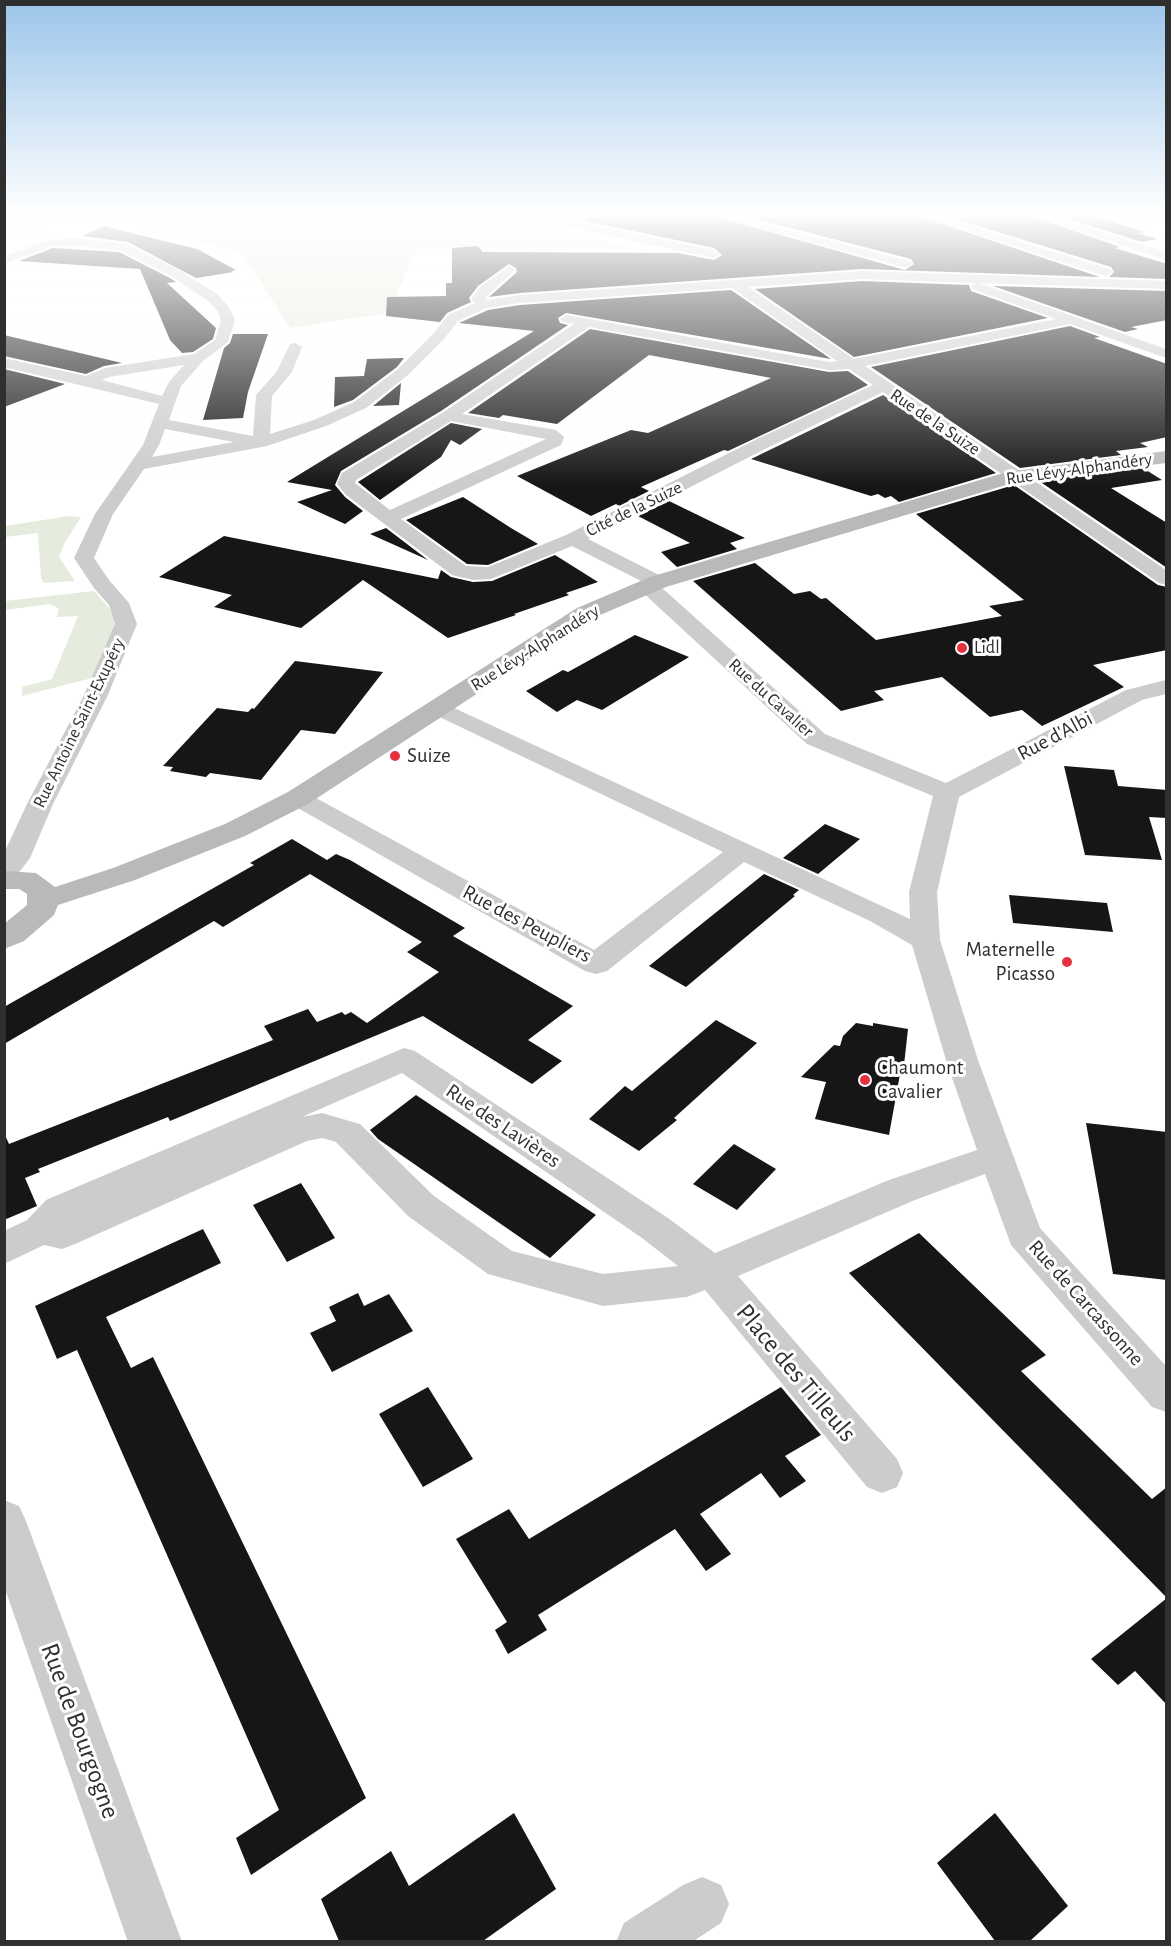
<!DOCTYPE html>
<html>
<head>
<meta charset="utf-8">
<style>
  body { margin:0 }
  #map { position:relative; width:1171px; height:1946px; overflow:hidden; background:#fff; font-family:"Alegreya Sans",sans-serif }
  canvas { display:block }
  .frame { position:absolute; inset:0; border:6px solid #2f2f2f; pointer-events:none }
</style>
</head>
<body>
<div id="map">
<canvas width="1171" height="1946"></canvas>
<div class="frame"></div>
</div>
<script>
const context = document.querySelector('canvas').getContext('2d');
context.lineJoin = 'round';
function fill(path, color) { context.fillStyle = color; context.fill(path, 'evenodd'); }
const toPath = rows => new Path2D(rows.map(r => 'M' + r).join(''));
function trace(path, color, width, dash) { context.strokeStyle = color; context.lineWidth = width; context.lineCap = dash ? 'butt' : 'round'; context.setLineDash(dash || []); context.stroke(path); }
function write(font, color, halo, rows, align = 'center') {
  context.font = font + ' "Alegreya Sans",sans-serif'; context.lineWidth = 6; context.setLineDash([]); context.textBaseline = 'middle'; context.strokeStyle = halo; context.fillStyle = color; for (const [text, x, y, turn = 0] of rows) {
    context.save(); context.translate(x, y); context.rotate((+turn || 0) * Math.PI / 180); context.textAlign = isNaN(turn) ? turn : align; if (halo) context.strokeText(text, 0, 0); context.fillText(text, 0, 0); context.restore();
  }
}
fill(toPath([
  [5,214,83,214,5,236],
  [104,214,517,214,629,249,418,246,388,313,290,328,242,253],
  [69,516,81,517,64,544,59,557,75,581,44,583,41,578,38,533,5,537,5,526],
  [94,591,110,609,114,620,114,632,92,678,22,696,22,687,52,679,78,616,57,617,59,609,50,604,5,610,5,601]
]), '#e5ecdd');
fill(toPath([
  [586,214,707,214,905,270,914,264,911,259,736,214,913,214,1100,277,862,269,520,293,489,297,517,272,516,268,509,264,478,286,469,298,471,302,447,313,440,322,386,316,387,297,446,296,446,283,452,283,452,248,478,246,483,252,678,253,714,260,722,255,714,248,586,221],
  [940,214,1026,214,1120,247,1115,248,1167,264,1167,279,1109,277,1114,272,1111,267],
  [1053,214,1087,214,1145,232,1137,233,1157,239,1142,242],
  [103,226,197,249,236,270,231,271,234,272,196,278,128,242,82,236],
  [53,248,119,252,170,278,176,282,167,283,216,328,213,339,193,352,182,353,170,340,140,269,19,261],
  [862,281,969,285,971,291,1048,318,854,357,755,289],
  [993,286,1167,291,1167,320,1131,327,1138,329,1125,332],
  [731,290,831,359,566,313,558,318,560,323,568,325,441,411,341,471,335,485,345,497,363,511,345,524,297,502,332,490,287,482,534,331,459,323,488,310,520,305],
  [1070,326,1100,337,1094,338,1167,364,1167,437,1140,443,1148,447,1116,451,1121,455,1020,468,871,367],
  [590,329,829,372,848,371,868,385,728,451,724,450,641,487,649,491,619,506,616,504,591,516,517,476,631,430,648,433,771,378,649,355,557,424,503,415,499,418,468,413],
  [233,334,268,334,248,392,243,418,203,420,224,348,230,343],
  [4,335,122,363,104,366,86,374,4,356],
  [404,358,397,367,353,400,334,407,335,377,364,376,367,359],
  [4,369,65,384,4,407],
  [401,383,399,405,373,406],
  [883,395,996,473,899,502,891,496,885,498,878,494,871,496,751,459],
  [451,423,482,429,460,445,451,440,441,457,380,500,358,482],
  [1143,468,1162,480,1111,488,1167,523,1167,568,1039,481],
  [1014,485,1158,585,1167,587,1167,650,1093,665,1124,687,1042,726,1022,710,990,717,942,677,874,691,884,700,841,711,693,581,755,563,794,594,810,591,821,599,826,598,876,640,1002,616,989,606,1024,600,916,514],
  [463,497,511,528,538,544,488,565,467,564,406,520],
  [669,501,745,538,730,543,737,549,677,567,661,552,690,543,638,516],
  [386,528,428,560,370,534],
  [224,536,438,579,441,570,451,577,473,582,492,581,555,555,598,582,566,593,569,595,514,614,516,615,448,638,363,580,301,628,214,607,232,595,159,577],
  [635,635,689,657,602,710,577,700,557,712,526,691,563,670,568,672],
  [295,661,383,672,335,734,301,730,261,780,210,773,206,777,170,771,173,767,163,766,217,708,248,712,252,708,254,709],
  [1064,766,1114,770,1118,786,1167,790,1167,818,1149,817,1162,860,1085,855],
  [825,824,860,839,818,874,783,858],
  [292,839,327,860,336,854,350,860,465,928,453,936,573,1006,528,1040,562,1061,532,1084,423,1016,170,1121,168,1117,38,1169,40,1172,25,1178,37,1206,4,1220,4,1133,9,1144,273,1040,264,1026,308,1009,317,1022,342,1012,345,1015,351,1012,367,1023,439,972,407,952,422,942,310,874,223,927,214,921,4,1044,4,1007,254,865,250,863],
  [764,874,799,890,793,895,795,896,686,987,649,966],
  [1009,895,1107,903,1113,932,1013,923],
  [716,1020,757,1043,674,1118,677,1120,639,1151,589,1119,625,1086,632,1091],
  [856,1023,873,1026,873,1023,908,1029,903,1074,900,1074,889,1135,815,1119,826,1082,801,1077,834,1045,840,1046,843,1036],
  [416,1095,596,1215,550,1258,378,1139,370,1130],
  [1086,1123,1167,1132,1167,1280,1113,1274],
  [734,1144,776,1169,737,1210,693,1184],
  [301,1183,335,1238,287,1262,253,1205],
  [203,1229,221,1263,106,1317,131,1368,153,1357,366,1798,251,1875,236,1838,279,1810,77,1350,57,1359,35,1306],
  [919,1233,1046,1355,1021,1371,1152,1499,1167,1487,1167,1598,849,1273],
  [358,1293,364,1306,389,1294,413,1331,332,1372,310,1333,336,1321,329,1307],
  [428,1387,473,1459,423,1487,379,1414],
  [781,1387,821,1435,785,1456,806,1481,780,1498,761,1473,700,1514,731,1554,706,1571,675,1529,538,1615,547,1630,508,1654,495,1630,507,1622,456,1539,509,1509,529,1539],
  [1167,1598,1167,1705,1135,1671,1118,1685,1091,1659],
  [514,1813,556,1889,483,1941,339,1941,321,1899,391,1851,409,1886],
  [995,1813,1068,1906,1030,1941,995,1941,937,1863]
]), '#161616');
fill(toPath([
  [517,214,538,214,714,250,720,254,714,258,522,217,517,214],
  [709,214,727,214,910,261,912,264,906,268,709,214],
  [915,214,932,214,1110,269,1112,272,1106,276,1102,275,915,214],
  [1028,214,1045,214,1166,252,1166,260,1028,214],
  [76,238,127,244,179,270,217,294,228,306,235,320,228,342,203,361,181,386,169,420,253,436,256,395,277,371,290,344,295,343,302,347,292,372,272,396,270,434,314,420,354,402,398,369,434,333,448,315,475,303,471,299,480,287,509,266,515,270,490,293,485,298,487,300,520,295,862,271,1166,281,1166,289,979,283,1166,349,1166,358,1070,324,865,366,1166,570,1166,585,1159,583,883,392,771,446,588,539,665,578,668,582,661,587,825,734,946,783,1126,690,1166,680,1166,694,1142,700,959,797,937,892,940,940,978,1060,1040,1228,1166,1366,1166,1412,1152,1407,1011,1245,985,1174,915,1200,738,1276,897,1459,903,1473,897,1487,882,1493,867,1487,705,1290,687,1297,603,1306,488,1274,408,1216,336,1142,322,1138,307,1141,75,1244,62,1249,44,1245,4,1264,4,1231,27,1220,46,1200,404,1048,415,1051,668,1218,715,1253,889,1180,977,1150,946,1060,912,945,870,921,744,862,607,971,596,974,585,971,289,803,285,798,289,793,298,790,307,793,594,950,723,852,431,713,427,708,431,703,439,701,910,919,909,892,933,796,807,744,640,590,637,586,641,581,572,546,491,579,473,580,452,575,346,495,337,484,342,473,442,413,574,324,562,322,560,319,567,315,829,362,837,361,732,288,520,303,487,308,458,321,444,339,408,375,366,408,326,426,267,446,144,469,113,514,94,558,109,580,129,603,137,624,107,697,53,804,30,858,14,879,4,881,4,853,27,804,83,697,115,624,109,605,94,588,74,558,95,514,143,445,159,404,4,367,4,358,86,376,105,368,194,354,215,340,221,320,217,310,207,300,171,276,120,250,76,246,53,246,4,264,4,256,48,240,76,238],
  [862,279,975,283,971,286,972,289,1056,319,854,359,748,287,862,279],
  [589,327,829,370,849,369,873,385,759,438,566,535,488,567,466,566,401,519,561,445,564,437,556,430,462,414,589,327],
  [184,365,169,382,162,396,102,380,109,377,184,365],
  [451,421,546,439,390,510,355,483,356,480,451,421],
  [165,429,234,442,152,457,159,445,165,429],
  [402,1073,642,1238,678,1266,603,1274,512,1251,434,1196,360,1124,322,1113,302,1117,402,1073],
  [4,1500,19,1506,26,1521,182,1942,128,1942,4,1586,4,1500],
  [702,1877,721,1885,729,1904,721,1923,692,1942,616,1942,624,1923,683,1885,702,1877]
]), '#ccc');
fill(toPath([
  [1166,451,1166,463,1016,482,666,587,593,618,308,804,245,836,135,880,58,905,54,915,24,941,4,949,4,924,27,905,27,894,19,889,4,889,4,871,36,873,55,887,113,868,225,824,288,792,577,608,650,577,1007,472,1166,451]
]), '#b9b9b9');
const sky = context.createLinearGradient(0, 0, 0, 486);
sky.addColorStop(0, '#9bc5ea');
sky.addColorStop(0.44, '#fff');
sky.addColorStop(1, '#ffffff00');
context.fillStyle = sky;
context.fillRect(0, 0, 1171, 486);
for (const [x, y, r, color] of [
  [962,648,6,"#e7303f"],
  [395,756,6,"#e7303f"],
  [1067,962,6,"#e7303f"],
  [865,1080,6,"#e7303f"]
]) { const dot = new Path2D(); dot.arc(x, y, r, 0, 2 * Math.PI); context.fillStyle = color; context.fill(dot); trace(dot, '#fff', 2); }
write('18px', '#2f2f2f', '#fff', [
  ["Rue de la Suize",935,422,34],
  ["Rue Lévy-Alphandéry",1079,469,-8],
  ["Cité de la Suize",634,509,-26],
  ["Rue Lévy-Alphandéry",535,648,-32],
  ["Rue du Cavalier",771,698,42],
  ["Rue Antoine Saint-Exupéry",79,723,-64]
]);
write('18px', '#2f2f2f', '#fff', [
  ["Lidl",974,648]
], 'left');
write('21px', '#2f2f2f', '#fff', [
  ["Rue d'Albi",1055,736,-28],
  ["Rue des Peupliers",527,924,28],
  ["Rue des Lavières",503,1126,34],
  ["Rue de Carcassonne",1086,1303,48]
]);
write('21px', '#2f2f2f', '#fff', [
  ["Suize",407,756],
  ["Maternelle",1055,950,"right"],
  ["Picasso",1055,974,"right"],
  ["Chaumont",877,1068],
  ["Cavalier",877,1092]
], 'left');
write('26px', '#2f2f2f', '#fff', [
  ["Place des Tilleuls",796,1373,50],
  ["Rue de Bourgogne",80,1731,70]
]);
</script>
</body>
</html>
